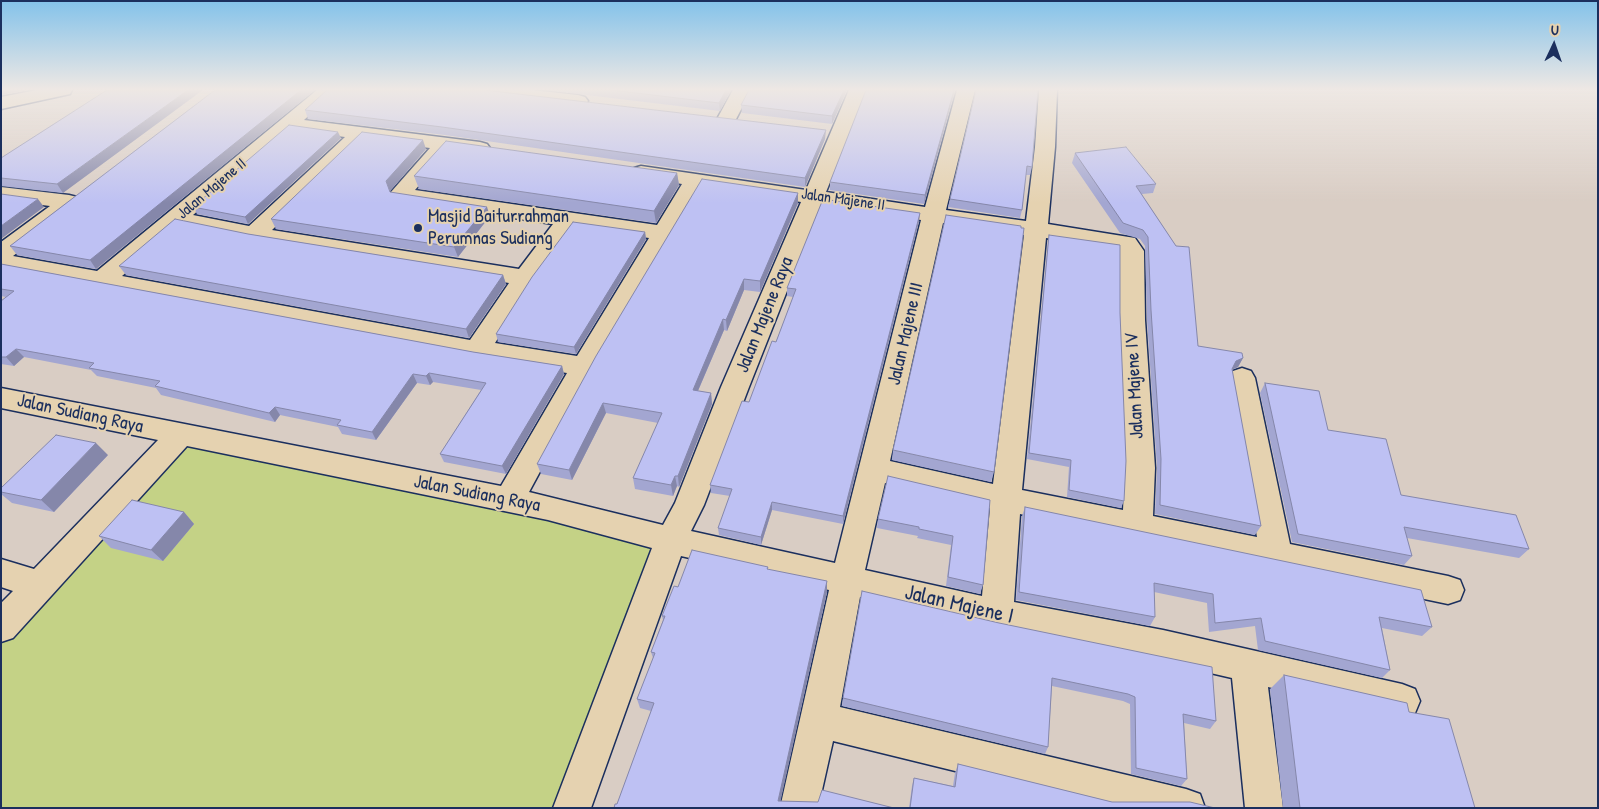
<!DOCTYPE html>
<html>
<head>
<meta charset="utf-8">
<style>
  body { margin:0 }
  #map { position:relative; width:1599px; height:809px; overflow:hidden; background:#d9cdc4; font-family:"Patrick Hand",sans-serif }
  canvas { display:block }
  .frame { position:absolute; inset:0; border:2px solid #1b2f5e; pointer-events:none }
  .north { position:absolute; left:1529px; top:20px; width:50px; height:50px; -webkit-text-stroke:4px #e5d2b0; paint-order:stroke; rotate:3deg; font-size:14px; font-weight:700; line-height:20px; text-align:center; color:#1b2f5e }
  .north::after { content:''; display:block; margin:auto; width:18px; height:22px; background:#1b2f5e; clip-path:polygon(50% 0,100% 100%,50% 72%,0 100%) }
</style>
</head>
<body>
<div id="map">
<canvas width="1599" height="809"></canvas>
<div class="frame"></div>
<div class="north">U</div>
</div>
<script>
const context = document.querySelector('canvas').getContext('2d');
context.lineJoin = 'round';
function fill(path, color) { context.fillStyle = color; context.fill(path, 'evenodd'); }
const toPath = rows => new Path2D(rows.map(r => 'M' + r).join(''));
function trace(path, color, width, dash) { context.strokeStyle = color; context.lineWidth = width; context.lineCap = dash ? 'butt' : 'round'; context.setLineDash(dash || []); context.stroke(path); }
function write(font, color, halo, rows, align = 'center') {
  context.font = font + ' "Patrick Hand",sans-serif'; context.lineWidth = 4; context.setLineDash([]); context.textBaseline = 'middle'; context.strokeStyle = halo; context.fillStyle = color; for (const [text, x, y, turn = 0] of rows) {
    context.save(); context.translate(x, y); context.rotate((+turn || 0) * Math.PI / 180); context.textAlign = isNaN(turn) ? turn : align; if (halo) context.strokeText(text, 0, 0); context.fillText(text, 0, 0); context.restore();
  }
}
fill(toPath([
  [180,435,671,540,572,808,1,808,1,628]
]), '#c4d286');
const minor = toPath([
  [37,90,72,90,70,94,1,109,1,97,37,90],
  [317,90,337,90,304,120,480,142,487,144,490,148,487,152,480,154,449,150,415,190,657,225,682,184,634,176,630,172,634,168,641,166,806,190,849,90,867,90,826,192,925,207,957,90,975,90,946,210,1026,221,1035,147,1039,90,1057,90,1055,147,1048,224,1135,238,1144,251,1145,320,1155,468,1153,516,1257,537,1229,378,1233,371,1242,368,1251,371,1255,378,1290,544,1448,576,1460,580,1464,590,1460,600,1448,604,1020,514,1014,602,1163,630,1402,684,1415,689,1420,701,1415,713,1402,718,1268,687,1283,808,1245,808,1232,678,1163,662,997,629,860,597,840,707,1186,789,1200,794,1205,808,1106,808,833,741,818,808,780,808,829,590,681,556,591,808,553,808,652,548,548,520,187,446,13,638,1,642,1,603,13,591,1,587,1,559,34,569,158,440,1,408,1,388,501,486,567,373,477,359,1,269,1,242,50,206,1,200,1,187,69,195,77,197,80,202,77,207,72,208,69,213,13,256,97,271,317,90],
  [292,130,345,137,249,226,193,215,292,130],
  [366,140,430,148,391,192,394,200,553,224,519,269,272,230,366,140],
  [701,187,801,202,721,387,675,503,663,525,529,492,597,366,701,187],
  [821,205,921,220,835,563,691,531,704,505,749,387,821,205],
  [943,223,1024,235,993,484,890,461,943,223],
  [180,226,254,241,509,283,470,340,122,276,180,226],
  [574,227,649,238,577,356,495,343,533,283,574,227],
  [1046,238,1119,249,1120,251,1119,320,1125,468,1123,510,1022,490,1046,238],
  [885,483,990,508,982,596,865,570,885,483],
  [476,90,531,90,578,95,585,97,588,101,585,105,578,107,485,96,478,94,476,90],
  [733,90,751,90,734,123,727,125,720,123,717,119,733,90]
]);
trace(minor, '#1b2f5e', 3);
fill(minor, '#e5d2b0');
fill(toPath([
  [107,90,63,193,1,186,1,158],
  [215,90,315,90,96,269,17,255,10,246],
  [544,90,731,90,720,111],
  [847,90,832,124,742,113,741,105],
  [955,90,924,204,830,190,830,182],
  [976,90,1032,167,1030,175,1026,175,1022,210,1020,218,948,207,950,199],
  [305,110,825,139,805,187,445,135,308,119],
  [341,138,248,224,197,214,193,207],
  [426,149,390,191,390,192,490,216,458,257,276,229,271,219],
  [1075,153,1156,184,1153,193,1142,194,1198,346,1243,358,1238,367,1232,370,1261,526,1255,535,1155,514,1157,468,1147,320,1145,246,1140,239,1120,233,1072,163],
  [677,173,679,185,656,223,419,189,414,176],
  [798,193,798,203,760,292,744,290,727,331,724,330,698,391,711,393,712,404,679,487,677,486,673,496,635,489,633,478,658,423,606,413,572,480,541,474,537,464],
  [919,221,843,524,772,510,761,545,719,535,718,528,730,496,711,493,710,485,749,402,776,342,793,297,787,296,787,288],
  [645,232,646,239,576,354,498,342,496,334],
  [248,234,503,275,506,284,469,338,126,275,119,266],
  [1049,235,1120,313,1124,501,1121,508,1067,497,1069,467,1027,459,1048,242],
  [1,264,473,352,562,366,564,374,506,474,444,462,440,454,481,390,433,382,430,385,417,383,376,440,342,434,338,427,280,415,275,422,161,395,156,388,97,376,91,370,24,357,14,366,1,364,1,301,6,297,1,296],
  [1265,383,1401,495,1529,549,1519,558,1407,538,1412,556,1404,565,1292,542,1260,393],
  [893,450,994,472,991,482,892,460],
  [108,455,54,512,12,503,1,494,1,488],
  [990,500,983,585,980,594,946,586,951,545,917,538,918,536,877,528,878,519],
  [1025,507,1432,627,1422,636,1382,628,1390,670,1382,678,1258,650,1255,626,1209,632,1207,603,1154,592,1155,617,1150,626,1016,600,1022,516],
  [184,512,194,524,163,561,111,548,99,536],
  [768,567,768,570,827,581,827,592,780,801,894,808,617,804,651,711,640,708,637,699,653,658,651,652,663,620,662,616,678,587],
  [862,591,1216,721,1210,729,1184,723,1187,779,1181,786,1131,774,1130,704,1123,701,1052,686,1048,747,1045,754,842,706,843,698],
  [1284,675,1409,712,1475,808,1283,808,1270,689],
  [958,764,1112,802,1215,808,909,808,912,786,914,778,953,786,955,773]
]), '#a3a6d1');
fill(toPath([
  [1,90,28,90,1,95],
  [188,90,203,90,63,193,57,184],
  [301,90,315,90,96,269,90,260],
  [726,90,731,90,720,111,719,103],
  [844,90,847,90,832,124,832,116],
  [954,90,955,90,924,204,925,195],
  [826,130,825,139,805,187,805,178],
  [338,132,341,138,248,224,245,217],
  [423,140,426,149,390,191,386,181],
  [677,173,679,185,656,223,654,211],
  [798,193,798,203,760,292,760,281],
  [38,199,44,207,1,239,1,226],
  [487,207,490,216,458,257,454,247],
  [920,213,919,221,843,524,843,516],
  [645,232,646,239,576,354,574,347],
  [503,275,506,284,469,338,466,329],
  [744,279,744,290,727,331,726,320],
  [723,319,724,330,694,400,693,390],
  [16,349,24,357,14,366,6,357],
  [1243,358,1238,367,1231,370,1236,361],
  [562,366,564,374,506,474,502,466],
  [429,373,433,382,430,385,426,376],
  [413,374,417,383,376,440,372,432],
  [711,393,712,404,679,487,678,476],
  [603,403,606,413,572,480,569,470],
  [275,407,280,415,275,422,269,413],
  [96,443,108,455,54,512,41,500],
  [675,476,677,486,673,496,671,485],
  [772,502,772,510,761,545,761,537],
  [184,512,194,524,163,561,151,550],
  [827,581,827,592,779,808,778,801]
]), '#8587aa');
const building = toPath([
  [107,90,188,90,57,184,1,178,1,158,107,90],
  [215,90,301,90,90,260,10,246,215,90],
  [327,90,484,90,826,130,805,178,442,127,305,110,327,90],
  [611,90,726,90,719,103,611,90],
  [749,90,844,90,832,116,741,105,749,90],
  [866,90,954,90,925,195,830,182,866,90],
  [976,90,1038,90,1032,167,1027,166,1022,210,950,199,976,90],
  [289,125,338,132,245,217,193,207,289,125],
  [362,132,423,140,386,181,390,192,487,207,454,247,271,219,362,132],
  [446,141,677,173,654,211,414,176,446,141],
  [1126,147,1156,184,1136,186,1176,246,1189,247,1198,346,1242,353,1243,358,1236,361,1232,369,1261,526,1160,505,1161,459,1151,310,1148,237,1143,230,1123,223,1075,153,1126,147],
  [702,179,798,193,760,281,744,279,726,320,723,319,693,390,711,393,678,476,675,476,671,485,633,478,662,413,603,403,569,470,537,464,596,356,702,179],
  [1,194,38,199,1,226,1,194],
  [823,199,920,213,843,516,772,502,761,537,718,528,732,489,710,485,742,401,749,402,772,341,776,342,796,289,787,288,823,199],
  [946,215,1021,226,1021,228,1024,228,994,472,893,450,946,215],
  [175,219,248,234,503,275,466,329,119,266,175,219],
  [573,222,645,232,574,347,496,334,532,277,573,222],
  [1049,235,1120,245,1120,313,1126,461,1124,501,1069,490,1071,460,1029,453,1049,235],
  [1,264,473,352,562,366,502,466,440,454,486,383,429,373,426,376,413,374,372,432,337,425,341,420,275,407,269,413,155,386,160,381,89,368,94,363,16,349,6,357,1,357,1,301,14,291,1,289,1,264],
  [1265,383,1319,391,1328,430,1386,439,1401,495,1516,515,1529,549,1404,527,1412,556,1298,534,1265,383],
  [56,435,96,443,41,500,1,492,1,488,56,435],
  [888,476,990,500,983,585,948,577,953,536,919,529,919,527,878,519,888,476],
  [132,500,184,512,151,550,99,536,132,500],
  [1025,507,1421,590,1432,627,1379,617,1390,670,1265,641,1261,618,1215,623,1213,594,1154,583,1155,617,1019,592,1025,507],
  [692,550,768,567,767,569,827,581,778,801,818,802,822,790,894,808,614,808,615,804,617,804,654,703,637,699,655,653,651,652,665,616,662,616,674,586,678,587,692,550],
  [862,591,999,623,1212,667,1216,721,1183,714,1187,779,1136,768,1135,697,1128,694,1052,678,1048,747,843,698,862,591],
  [1284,675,1407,703,1409,712,1449,719,1475,808,1300,808,1284,675],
  [958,764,1112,802,1190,802,1215,808,910,808,914,778,955,787,958,764]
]);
fill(building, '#bec1f3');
trace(building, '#8587aa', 1);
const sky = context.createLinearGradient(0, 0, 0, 203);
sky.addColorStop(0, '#83c2ea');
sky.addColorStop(0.44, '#eee8e4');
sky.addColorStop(1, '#eee8e400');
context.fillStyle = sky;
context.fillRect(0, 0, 1599, 203);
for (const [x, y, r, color] of [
  [418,228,5,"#1b2f5e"]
]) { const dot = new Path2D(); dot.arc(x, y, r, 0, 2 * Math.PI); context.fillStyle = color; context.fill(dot); trace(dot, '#e5d2b0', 2); }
write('16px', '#1b2f5e', '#e5d2b0', [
  ["Jalan Majene II",212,189,-40],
  ["Jalan Majene II",843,200,8]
]);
write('19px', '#1b2f5e', '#e5d2b0', [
  ["Masjid Baiturrahman",428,217],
  ["Perumnas Sudiang",428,239]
], 'left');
write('19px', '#1b2f5e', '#e5d2b0', [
  ["Jalan Majene Raya",765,315,-68],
  ["Jalan Majene III",906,334,-77],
  ["Jalan Majene IV",1135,386,-93],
  ["Jalan Sudiang Raya",80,414,12],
  ["Jalan Sudiang Raya",477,494,11]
]);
write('22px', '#1b2f5e', '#e5d2b0', [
  ["Jalan Majene I",959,605,13]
]);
</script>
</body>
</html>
